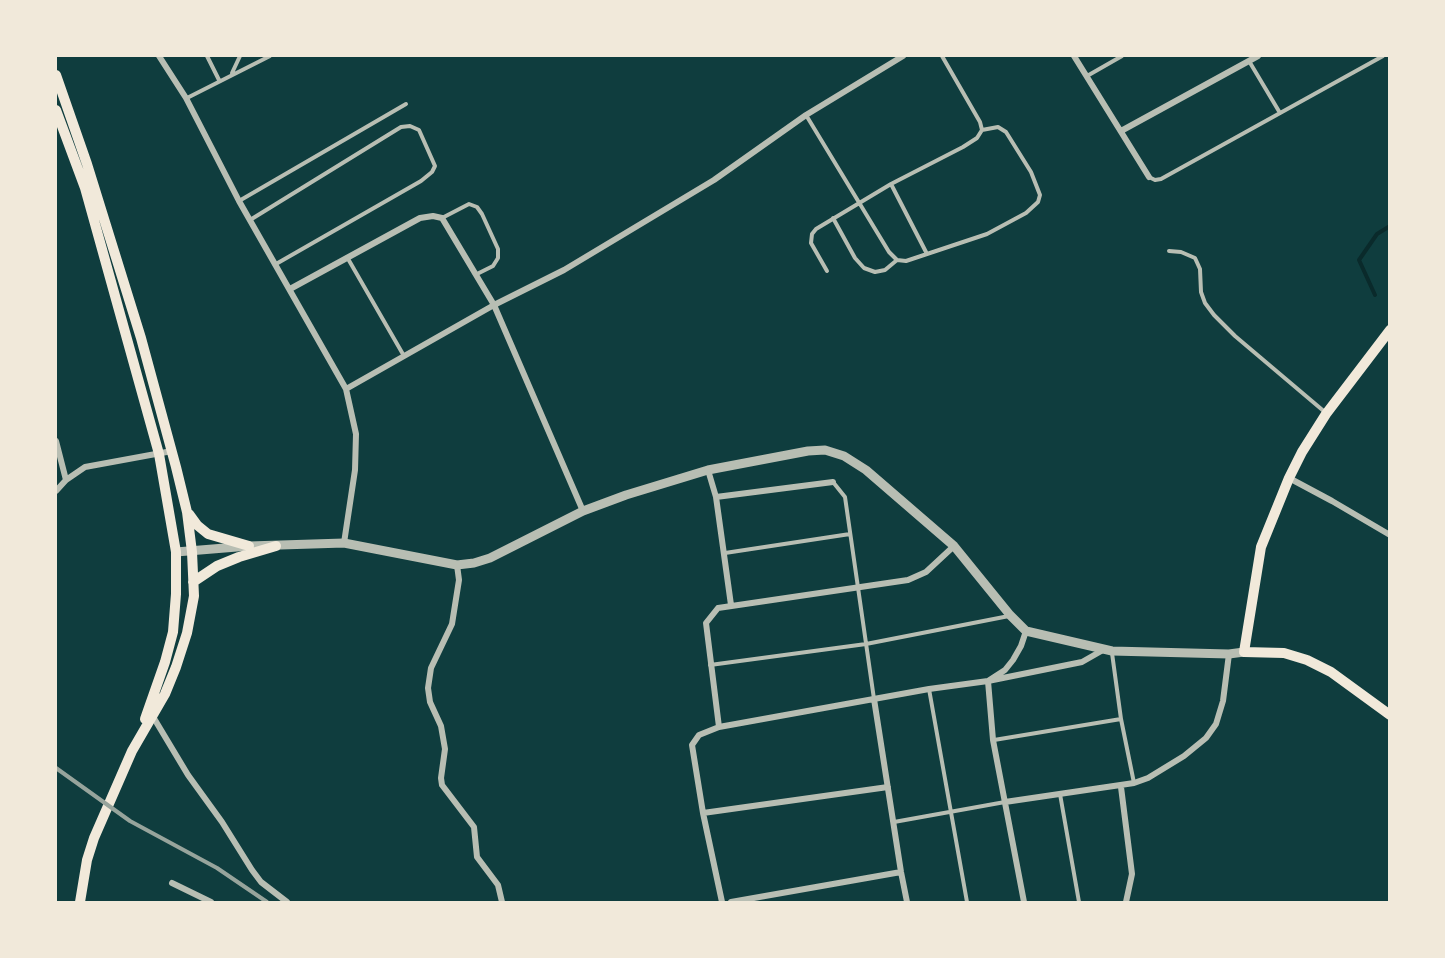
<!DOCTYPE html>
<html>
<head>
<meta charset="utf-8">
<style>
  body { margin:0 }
  #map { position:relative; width:1445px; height:958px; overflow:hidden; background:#0f3d3e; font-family:Ubuntu,sans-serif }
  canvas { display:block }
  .frame { position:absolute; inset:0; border:57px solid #f1e9da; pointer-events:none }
</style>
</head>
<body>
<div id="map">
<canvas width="1445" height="958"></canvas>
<div class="frame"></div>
</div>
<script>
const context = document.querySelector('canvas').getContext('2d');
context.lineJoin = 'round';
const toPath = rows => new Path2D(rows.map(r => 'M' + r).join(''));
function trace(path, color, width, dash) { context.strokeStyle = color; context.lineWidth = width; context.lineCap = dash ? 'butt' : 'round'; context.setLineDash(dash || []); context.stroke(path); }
trace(toPath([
  [1375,295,1359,260,1377,234,1390,226]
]), '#0a2a2b', 4);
trace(toPath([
  [207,56,219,80],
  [942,56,980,122,982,130],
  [1249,61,1280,113],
  [232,73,240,56],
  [1087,76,1122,56],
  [187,98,270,56],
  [806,115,889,252,897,260,906,261,927,254],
  [1149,177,1155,180,1161,179,1383,56],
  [239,201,406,104],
  [442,218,469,204,477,207,482,214,498,249,498,258,493,266,477,274],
  [833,218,855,258,864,268,875,272,885,270,897,260],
  [250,220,401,127,410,126,419,130,435,166,432,172,421,181,276,264],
  [1169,251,1181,252,1195,258,1200,269,1201,292,1205,303,1214,315,1235,336,1326,413],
  [347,257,404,356],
  [827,271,811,243,812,234,816,229,891,184,963,147,977,138,982,130,998,127,1006,132,1031,172,1040,195,1038,202,1026,213,987,234,927,254,891,184],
  [833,482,845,497,874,699],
  [725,553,850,534],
  [710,665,866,644,1009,616],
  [929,689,967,902],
  [1121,719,1134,783],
  [994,740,1121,719,1112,653],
  [1060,794,1079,902],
  [894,822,1005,802]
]), '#b8beb3', 4);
trace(toPath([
  [159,56,186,98,239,201,346,389,356,434,355,470,344,543],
  [1074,56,1149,177],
  [1121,131,1258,56],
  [290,289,420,218,433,216,442,218,494,305,583,511],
  [346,389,494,305,564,270,714,180,806,115,903,56],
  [56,441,66,480],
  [708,470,716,497,731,605],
  [1289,478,1332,501,1390,535],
  [56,491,66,480,85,467,172,451],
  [716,497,833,482],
  [954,546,926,572,908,580,718,608,706,623,719,727,929,689,988,681,1005,670,1013,660,1021,646,1026,631],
  [457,565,459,580,452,624,431,668,428,688,430,702,441,726,445,749,441,778,442,785,474,827,477,857,498,885,502,902],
  [874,699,901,872,907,902],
  [152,715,188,775,222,822,252,870,261,882,287,902],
  [719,727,699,735,692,745,703,813,722,902],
  [1121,787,1132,874,1126,902],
  [1005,802,1134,783,1148,778,1184,756,1206,738,1216,724,1223,701,1229,654],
  [703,813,888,787],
  [172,883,211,902],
  [731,902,901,872],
  [1024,902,993,740,988,681,1082,662,1103,650]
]), '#b8beb3', 6);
trace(toPath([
  [176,552,249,546,344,543,457,565,474,563,490,558,583,511,626,495,708,470,808,451,825,450,844,456,866,470,954,546,1010,615,1026,631,1112,651,1229,654,1244,652]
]), '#b8beb3', 9);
trace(toPath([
  [56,75,87,164,141,338,176,467,187,512,192,552,194,596,187,633,176,667,165,694,132,751,94,838,87,860,80,902],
  [56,110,85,188,159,454,176,552,176,594,173,632,165,662,145,719],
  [1390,330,1326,414,1302,452,1289,478,1261,547,1244,652,1284,653,1307,660,1331,672,1390,715],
  [189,514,197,525,208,534,249,546],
  [193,582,217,566,239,557,276,546]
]), '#f1e9da', 10);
trace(toPath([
  [56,768,130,821,217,868,267,902]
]), '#97a49c', 4);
</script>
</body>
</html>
